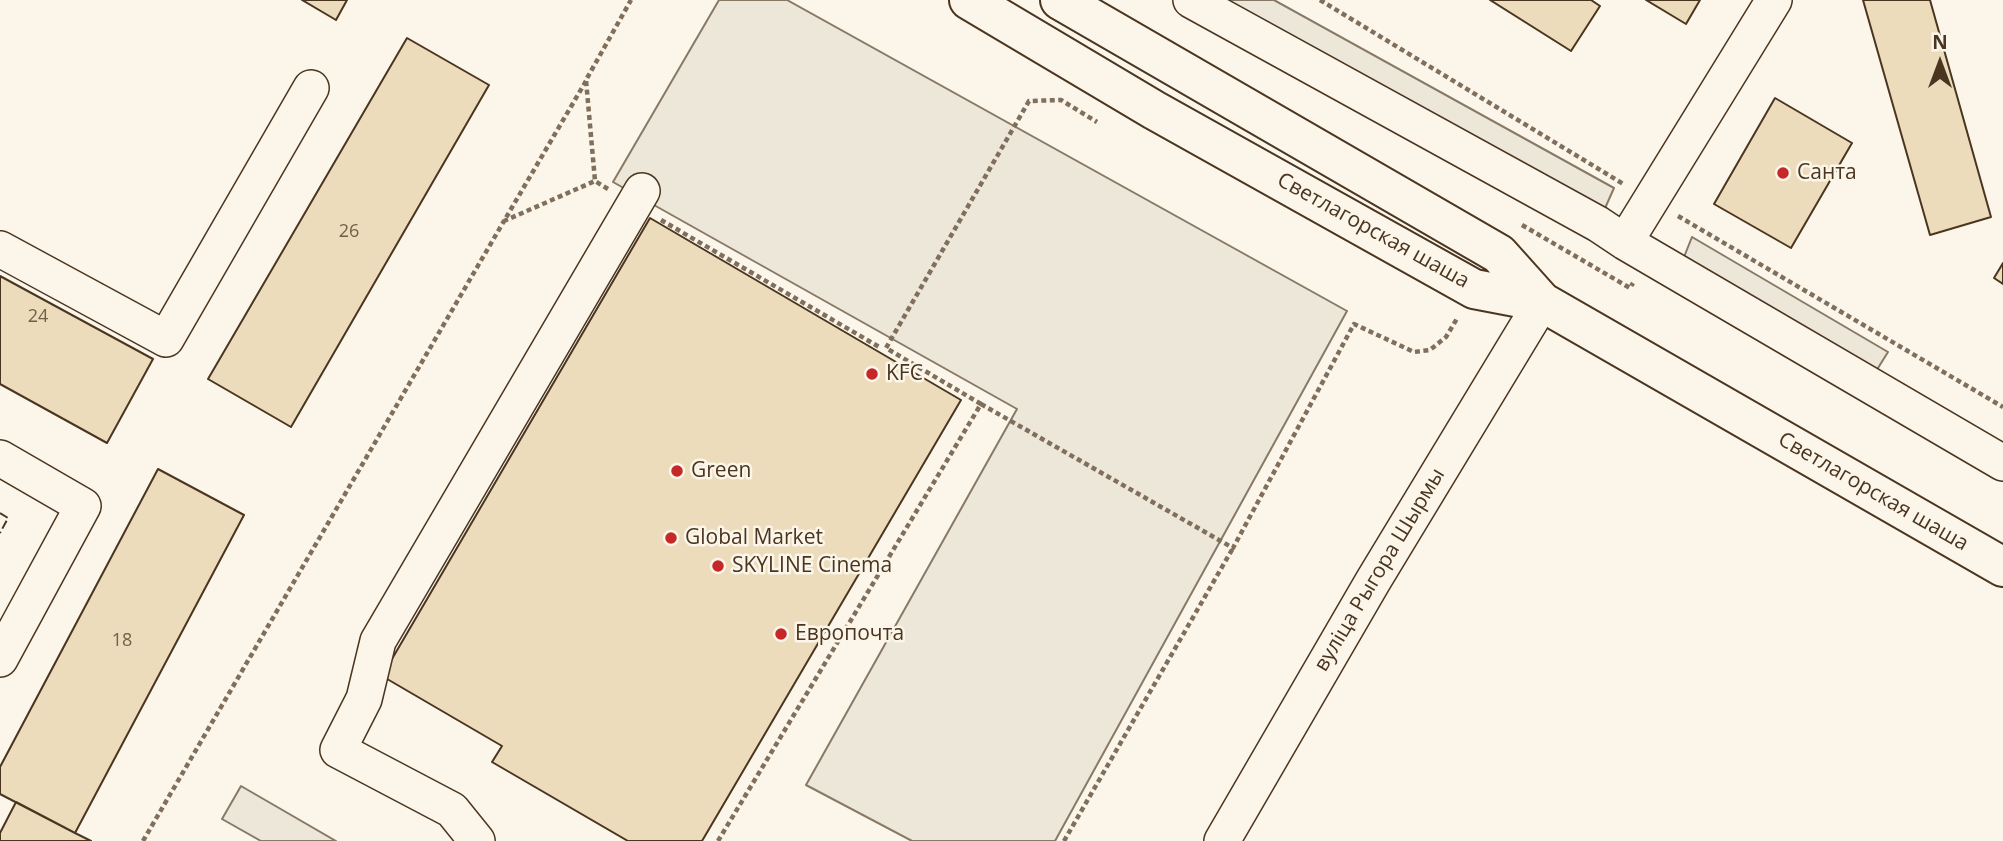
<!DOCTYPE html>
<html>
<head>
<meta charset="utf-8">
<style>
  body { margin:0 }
  #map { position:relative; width:2003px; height:841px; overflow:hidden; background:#fbf6e9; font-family:"Open Sans",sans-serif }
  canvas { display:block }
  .north { position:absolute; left:1905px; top:28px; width:70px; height:70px; -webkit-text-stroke:5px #fbf6e9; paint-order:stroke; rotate:0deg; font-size:19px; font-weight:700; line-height:28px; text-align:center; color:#4a3520 }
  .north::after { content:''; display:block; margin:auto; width:24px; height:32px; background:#4a3520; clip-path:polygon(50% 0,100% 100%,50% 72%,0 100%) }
</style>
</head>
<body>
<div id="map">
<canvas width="2003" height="841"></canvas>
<div class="north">N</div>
</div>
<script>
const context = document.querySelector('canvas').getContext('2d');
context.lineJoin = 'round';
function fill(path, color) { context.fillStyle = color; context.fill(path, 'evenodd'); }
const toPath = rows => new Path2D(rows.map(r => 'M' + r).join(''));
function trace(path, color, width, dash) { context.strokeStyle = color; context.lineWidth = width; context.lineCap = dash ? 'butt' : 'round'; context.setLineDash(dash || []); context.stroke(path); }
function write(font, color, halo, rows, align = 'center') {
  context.font = font + ' "Open Sans",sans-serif'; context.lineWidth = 5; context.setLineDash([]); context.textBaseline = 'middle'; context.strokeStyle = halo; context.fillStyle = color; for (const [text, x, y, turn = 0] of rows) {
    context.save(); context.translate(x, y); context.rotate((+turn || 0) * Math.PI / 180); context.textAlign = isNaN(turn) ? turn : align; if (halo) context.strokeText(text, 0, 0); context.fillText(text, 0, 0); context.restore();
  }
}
const parking = toPath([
  [719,0,787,0,1347,311,1055,841,912,841,806,785,1017,409,613,182,719,0],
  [1191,0,1274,0,1614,188,1598,224,1191,0],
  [1692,237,1888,352,1868,384,1678,272,1692,237],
  [241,786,336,841,261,841,222,819,241,786]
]);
fill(parking, '#ede7d9');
trace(parking, '#887966', 2);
const building = toPath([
  [302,0,347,0,336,20,302,0],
  [1490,0,1591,0,1600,6,1571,51,1490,0],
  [1646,0,1700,0,1686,24,1646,0],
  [1863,0,1930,0,1991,217,1930,235,1863,0],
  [407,38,489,85,291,427,208,379,407,38],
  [1775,98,1852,143,1791,248,1714,204,1775,98],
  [650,218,961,400,702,841,628,841,492,762,502,746,382,676,650,218],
  [2003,263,2003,284,1994,278,2003,263],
  [0,276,153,359,107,443,0,384,0,276],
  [158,469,244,515,75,833,0,794,0,767,158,469],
  [16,802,75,833,91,841,0,841,0,833,16,802]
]);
fill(building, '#ecdcbc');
trace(building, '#4a3520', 2);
const minor = toPath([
  [1191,0,1598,224,1625,242],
  [1774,0,1625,242,2003,463],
  [0,249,166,339,311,88],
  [0,458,83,506,0,659],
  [477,841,452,810,338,750,364,699,378,641,642,191],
  [1222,841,1373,581,1542,302]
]);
const major = toPath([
  [969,0,1154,110,1474,289,1542,302,2003,567],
  [1060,0,1499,254,1542,302]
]);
trace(minor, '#4a3520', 38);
trace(major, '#4a3520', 42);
trace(toPath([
  [1320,0,1625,185],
  [586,81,504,221,595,181],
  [608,189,595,181,586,80,631,0],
  [1678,216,2003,407],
  [661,220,881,348],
  [1522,225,1630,288,1633,283],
  [981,404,1233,548,1354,324,1414,352,1430,350,1446,337,1458,317],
  [143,841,504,221],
  [718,841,981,404,886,348,1029,101,1061,100,1097,122],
  [1064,841,1233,548]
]), '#7f6f5c', 4.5, [5, 3.5]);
trace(minor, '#fbf6e9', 35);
trace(major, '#fbf6e9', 38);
trace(toPath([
  [0,513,8,518,0,533]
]), '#4a3520', 2, [9, 3.5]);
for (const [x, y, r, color] of [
  [1783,173,7,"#c62828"],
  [872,374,7,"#c62828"],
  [677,471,7,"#c62828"],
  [671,538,7,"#c62828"],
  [718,566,7,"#c62828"],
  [781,634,7,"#c62828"]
]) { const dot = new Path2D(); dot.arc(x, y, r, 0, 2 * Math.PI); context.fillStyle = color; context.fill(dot); trace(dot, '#fbf6e9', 2.5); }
write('18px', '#725f47', null, [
  ["26",349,232],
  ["24",38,317],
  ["18",122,641]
]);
write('21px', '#4a3520', '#fbf6e9', [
  ["Санта",1797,173],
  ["KFC",886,374],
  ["Green",691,471],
  ["Global Market",685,538],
  ["SKYLINE Cinema",732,566],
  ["Европочта",795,634]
], 'left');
write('21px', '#4a3520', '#fbf6e9', [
  ["Светлагорская шаша",1373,231,29],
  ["Светлагорская шаша",1873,492,30],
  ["вуліца Рыгора Шырмы",1380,570,-59]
]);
</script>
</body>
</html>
